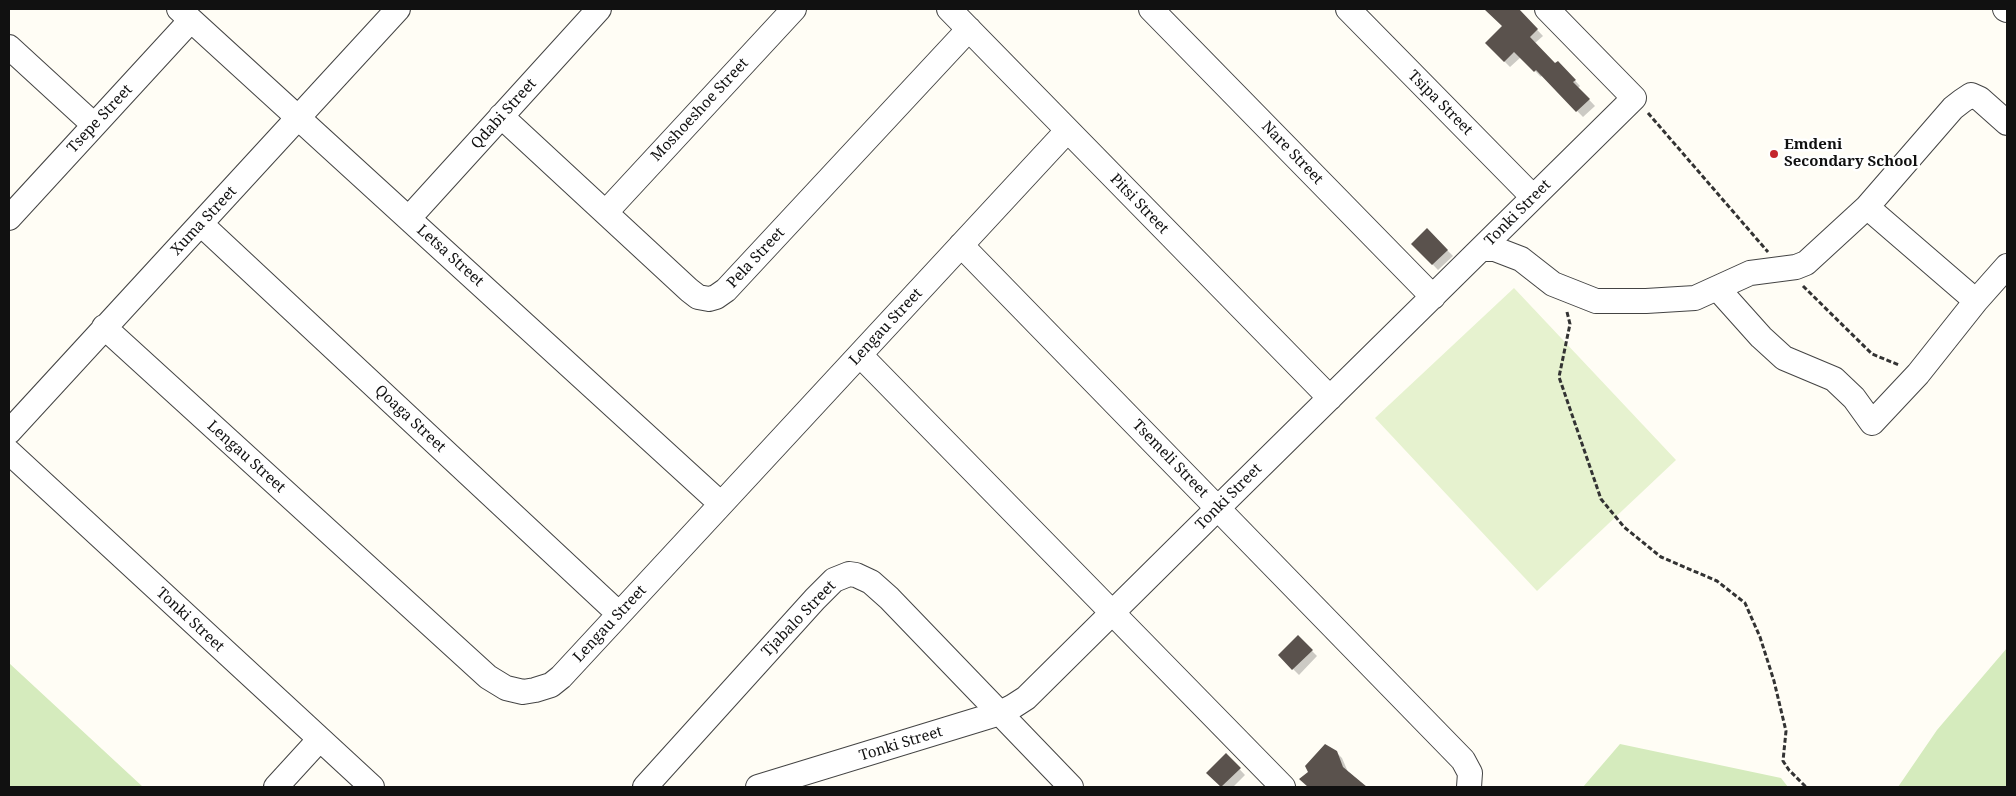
<!DOCTYPE html>
<html>
<head>
<meta charset="utf-8">
<style>
  body { margin:0 }
  #map { position:relative; width:2016px; height:796px; overflow:hidden; background:#fffdf5; font-family:"Noto Serif",serif }
  canvas { display:block }
  .frame { position:absolute; inset:0; border:10px solid #111; pointer-events:none }
</style>
</head>
<body>
<div id="map">
<canvas width="2016" height="796"></canvas>
<div class="frame"></div>
</div>
<script>
const context = document.querySelector('canvas').getContext('2d');
context.lineJoin = 'round';
function fill(path, color) { context.fillStyle = color; context.fill(path, 'evenodd'); }
const toPath = rows => new Path2D(rows.map(r => 'M' + r).join(''));
function trace(path, color, width, dash) { context.strokeStyle = color; context.lineWidth = width; context.lineCap = dash ? 'butt' : 'round'; context.setLineDash(dash || []); context.stroke(path); }
function write(font, color, halo, rows, align = 'center') {
  context.font = font + ' "Noto Serif",serif'; context.lineWidth = 5; context.setLineDash([]); context.textBaseline = 'middle'; context.strokeStyle = halo; context.fillStyle = color; for (const [text, x, y, turn = 0] of rows) {
    context.save(); context.translate(x, y); context.rotate((+turn || 0) * Math.PI / 180); context.textAlign = isNaN(turn) ? turn : align; if (halo) context.strokeText(text, 0, 0); context.fillText(text, 0, 0); context.restore();
  }
}
fill(toPath([
  [2007,648,2007,787,1898,787,1937,730],
  [9,663,143,787,9,787],
  [1620,744,1781,778,1788,787,1583,787]
]), '#d5ebbd');
fill(toPath([
  [1514,288,1676,460,1537,591,1375,418]
]), '#e6f2cf');
fill(toPath([
  [1486,9,1508,9,1515,16,1519,11,1543,36,1535,43,1555,65,1563,68,1580,86,1578,88,1595,106,1583,117,1542,75,1541,77,1521,57,1510,67,1486,43,1504,26],
  [1427,230,1453,256,1438,270,1413,244],
  [1298,637,1317,656,1299,675,1279,655],
  [1336,752,1342,758,1348,772,1367,787,1309,787,1301,779],
  [1226,755,1245,775,1233,787,1222,787,1208,773]
]), '#0003');
fill(toPath([
  [1484,9,1519,9,1538,29,1530,37,1555,63,1558,61,1576,80,1573,82,1590,99,1576,112,1536,70,1534,72,1514,52,1504,62,1485,43,1502,26],
  [1427,228,1448,250,1432,265,1411,244],
  [1298,635,1313,650,1292,670,1278,655],
  [1325,744,1337,751,1343,767,1367,787,1308,787,1299,779,1308,772,1305,766],
  [1226,753,1241,768,1221,787,1206,773]
]), '#5a524d');
const minor = toPath([
  [179,9,721,504],
  [949,9,1330,398],
  [1151,9,1433,297],
  [1348,9,1533,197],
  [2005,9,2007,10],
  [9,47,94,125],
  [501,116,689,290,698,297,709,299,716,297,726,290,969,29],
  [606,212,794,9],
  [9,218,191,20],
  [409,218,599,9],
  [201,224,619,614],
  [961,245,1463,760,1470,773,1469,787],
  [1481,249,1495,249,1521,259,1553,284,1596,301,1646,301,1695,298,1750,273,1796,267,1806,263,1867,207],
  [1718,289,1761,337,1784,358,1834,379,1854,398,1872,423,1918,374,1976,301,2007,266],
  [1976,301,1867,207,1953,108,1962,101,1971,95,1980,99,2007,123],
  [104,327,488,677,506,688,523,692,535,690,551,685,561,677,1067,131],
  [860,355,1283,787],
  [9,432,398,9],
  [9,452,372,787],
  [276,787,319,740],
  [645,787,815,599,834,580,849,574,856,575,871,582,889,598,1071,787],
  [758,787,1000,713,1012,707,1026,698,1218,508,1634,98,1547,9]
]);
trace(minor, '#444', 26);
trace(toPath([
  [1648,113,1768,252],
  [1803,286,1872,354,1899,365],
  [1567,312,1570,324,1559,377,1601,499,1624,527,1661,557,1717,581,1745,603,1760,637,1774,681,1786,731,1783,761,1789,770,1806,787]
]), '#333', 3, [5, 2.5]);
trace(minor, '#fff', 24);
for (const [x, y, r, color] of [
  [1774,154,5,"#c4262e"]
]) { const dot = new Path2D(); dot.arc(x, y, r, 0, 2 * Math.PI); context.fillStyle = color; context.fill(dot); trace(dot, '#fff', 2); }
write('15px', '#111', '#fff', [
  ["Tsipa Street",1440,103,45],
  ["Moshoeshoe Street",700,110,-47],
  ["Qdabi Street",504,114,-48],
  ["Tsepe Street",100,119,-47],
  ["Nare Street",1292,153,46],
  ["Pitsi Street",1139,204,46],
  ["Tonki Street",1518,213,-45],
  ["Xuma Street",204,221,-47],
  ["Letsa Street",450,256,42],
  ["Pela Street",756,258,-47],
  ["Lengau Street",886,327,-47],
  ["Qoaga Street",410,419,43],
  ["Lengau Street",246,457,42],
  ["Tsemeli Street",1170,459,46],
  ["Tonki Street",1229,497,-45],
  ["Tjabalo Street",799,619,-46],
  ["Tonki Street",190,620,43],
  ["Lengau Street",610,624,-47],
  ["Tonki Street",901,744,-17]
]);
write('bold 15px', '#111', '#fff', [
  ["Emdeni",1784,145],
  ["Secondary School",1784,162]
], 'left');
</script>
</body>
</html>
